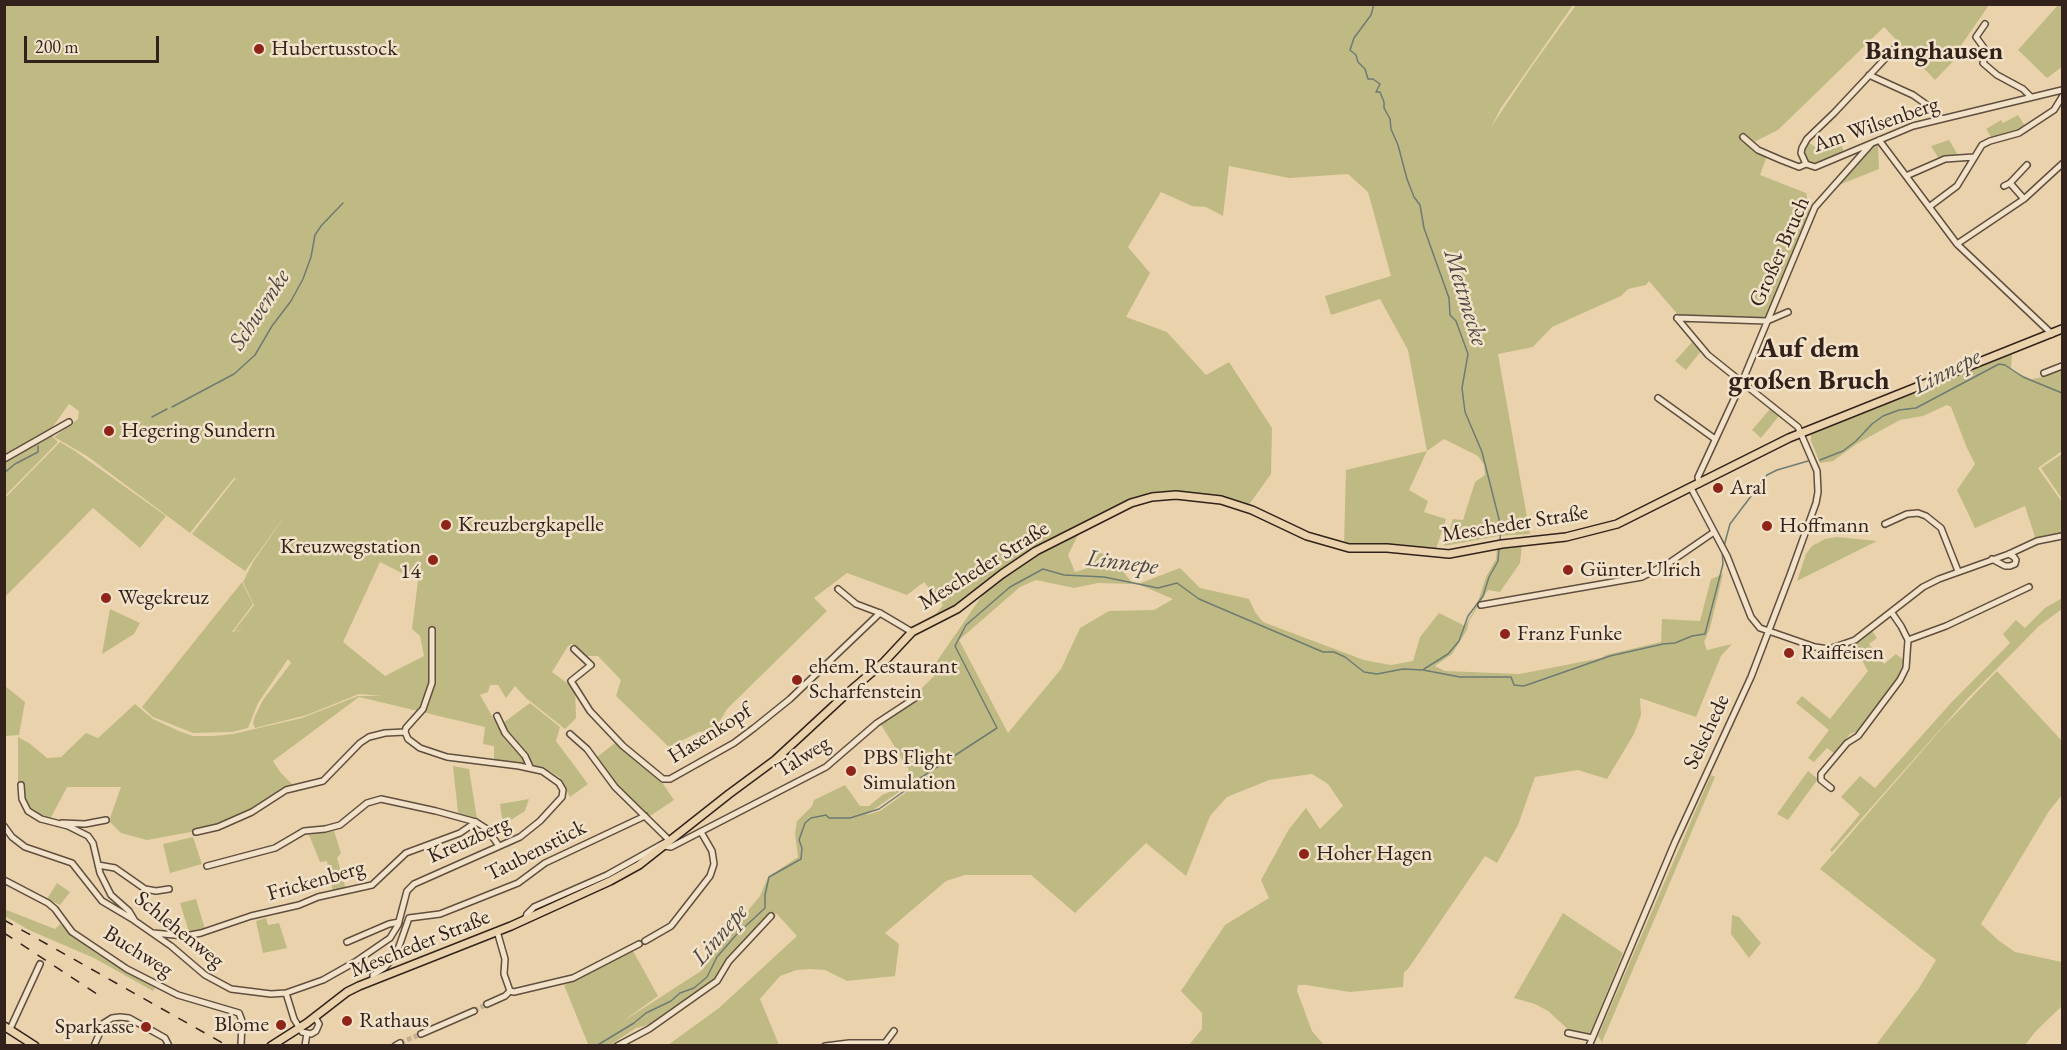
<!DOCTYPE html>
<html>
<head>
<meta charset="utf-8">
<style>
  body { margin:0 }
  #map { position:relative; width:2067px; height:1050px; overflow:hidden; background:#ead3ac; font-family:"EB Garamond",serif }
  canvas { display:block }
  .frame { position:absolute; inset:0; border:6px solid #32221b; pointer-events:none }
  .scale { position:absolute; left:24px; top:36px; width:135px; height:27px; box-sizing:border-box; border:3px solid #32221b; border-top:0; padding-left:8px; font-size:18px; line-height:21px; white-space:nowrap; color:#32221b; -webkit-text-stroke:4px #f1e2c9; paint-order:stroke }
</style>
</head>
<body>
<div id="map">
<canvas width="2067" height="1050"></canvas>
<div class="frame"></div>
<div class="scale">200 m</div>
</div>
<script>
const context = document.querySelector('canvas').getContext('2d');
context.lineJoin = 'round';
function fill(path, color) { context.fillStyle = color; context.fill(path, 'evenodd'); }
const toPath = rows => new Path2D(rows.map(r => 'M' + r).join(''));
function trace(path, color, width, dash) { context.strokeStyle = color; context.lineWidth = width; context.lineCap = dash ? 'butt' : 'round'; context.setLineDash(dash || []); context.stroke(path); }
function write(font, color, halo, rows, align = 'center') {
  context.font = font + ' "EB Garamond",serif'; context.lineWidth = 5; context.setLineDash([]); context.textBaseline = 'middle'; context.strokeStyle = halo; context.fillStyle = color; for (const [text, x, y, turn = 0] of rows) {
    context.save(); context.translate(x, y); context.rotate((+turn || 0) * Math.PI / 180); context.textAlign = isNaN(turn) ? turn : align; if (halo) context.strokeText(text, 0, 0); context.fillText(text, 0, 0); context.restore();
  }
}
fill(toPath([
  [5,5,1573,5,1501,108,1491,127,1532,66,1576,5,1989,5,1960,47,1962,52,1935,80,1884,27,1778,130,1750,144,1767,156,1760,175,1806,193,1810,212,1765,319,1679,316,1649,281,1646,285,1628,289,1621,296,1552,327,1533,347,1498,354,1530,534,1498,536,1444,546,1453,519,1463,520,1475,482,1485,475,1484,465,1478,456,1444,439,1427,451,1409,490,1428,501,1424,512,1446,519,1435,552,1344,546,1346,470,1427,451,1408,350,1380,299,1331,315,1325,296,1391,276,1368,192,1348,174,1289,178,1229,166,1223,216,1206,207,1192,206,1161,192,1128,247,1150,273,1126,317,1167,332,1206,375,1229,362,1272,428,1271,474,1248,506,1230,500,1144,497,1052,540,948,613,931,620,943,605,924,582,907,595,847,573,814,598,827,611,727,709,717,726,708,731,699,732,669,747,616,696,621,680,598,656,586,656,572,644,568,646,552,672,575,689,576,718,565,729,526,698,515,686,506,698,498,685,490,685,488,692,480,695,503,735,525,758,525,762,523,764,494,760,494,746,483,744,485,727,359,697,273,761,280,772,294,786,264,805,213,828,147,840,121,833,109,821,121,787,67,787,49,821,35,815,27,807,18,789,18,737,29,743,47,758,61,757,86,733,98,738,135,704,153,719,179,731,193,736,213,736,233,734,302,718,358,696,382,696,359,694,307,715,255,728,253,723,255,716,263,700,291,663,288,659,258,703,248,728,232,732,193,733,153,717,142,707,242,582,253,604,232,632,246,629,234,631,254,605,243,582,253,562,287,513,245,571,192,534,235,479,241,481,234,478,190,533,87,456,54,437,78,419,79,411,69,404,52,428,47,431,58,442,5,496],
  [380,562,418,581,412,629,420,636,424,656,385,676,343,642],
  [2058,5,2062,5,2062,67,2047,78,2018,50],
  [2018,115,2025,126,2014,133,1992,138,1986,129,2001,120,2003,123],
  [1830,139,1833,144,1840,142,1844,152,1814,164,1807,162,1803,155,1808,142,1817,148],
  [1949,140,1958,155,1939,159,1931,146],
  [1878,144,1879,169,1839,185,1872,148],
  [1693,341,1701,351,1686,370,1675,361],
  [2012,352,2011,370,2031,379,2043,377,2062,369,2062,451,2038,468,2062,502,2062,535,2036,540,2025,506,1975,528,1957,490,1975,464,1967,448,1951,407,1947,405,1923,416,1900,420,1858,443,1833,461,1820,463,1811,441,1811,435,1820,429],
  [1770,409,1779,416,1761,438,1752,430],
  [60,442,75,451,166,516,140,548,93,508,5,597,5,498],
  [2062,454,2062,499,2041,468],
  [1079,533,1068,555,1075,572,1091,567,1100,552,1122,570,1133,584,1098,583,1074,588,1036,580,1020,587,959,640,1008,733,1061,669,1080,628,1109,611,1154,610,1173,599,1138,584,1180,568,1200,588,1249,599,1255,612,1263,622,1364,660,1391,665,1413,661,1420,637,1439,613,1465,626,1477,605,1486,577,1496,559,1497,548,1522,545,1520,563,1500,592,1488,590,1469,621,1467,630,1452,654,1435,666,1445,671,1520,674,1601,658,1606,655,1661,642,1662,619,1700,621,1711,579,1723,574,1710,628,1704,642,1707,650,1732,644,1721,656,1696,717,1640,698,1641,715,1634,734,1607,779,1578,770,1535,777,1518,825,1497,863,1485,856,1408,969,1404,972,1403,987,1350,992,1306,985,1298,985,1297,991,1312,1031,1324,1045,1189,1045,1202,1029,1202,1013,1181,991,1225,925,1269,898,1261,880,1289,829,1306,808,1320,829,1343,806,1328,784,1312,774,1269,780,1227,797,1210,816,1186,876,1146,843,1075,913,1031,875,965,875,946,881,885,933,899,944,895,976,847,981,825,970,810,969,797,970,780,976,760,999,779,1045,668,1045,719,1008,797,936,776,913,727,959,715,980,648,1025,636,1028,610,1045,586,1045,588,1044,564,985,633,951,658,996,622,1022,701,971,717,948,760,896,768,877,798,857,795,833,797,821,812,806,814,800,845,785,860,806,869,806,882,795,897,789,909,770,880,723,917,698,918,692,935,675,937,661,986,590,1030,558],
  [929,774,912,785,904,794,880,811,866,815,923,775],
  [1837,537,1877,541,1797,581,1806,554,1812,546,1825,539],
  [2062,598,2062,609,2039,626,1967,699,1832,852,1830,850,1860,814,1841,797,1860,776,1875,788,1950,704,2010,643,2003,634,2016,620,2025,628,2045,608],
  [110,609,140,623,134,634,102,654],
  [1872,631,1877,638,1869,644,1884,664,1896,654,1905,661,1904,669,1858,731,1850,734,1835,754,1827,748,1814,762,1808,758,1829,730,1796,703,1802,696,1830,719,1868,671,1853,644],
  [1997,671,2062,741,2062,795,2049,811,1981,924,1998,940,2015,952,2062,962,2062,1006,2036,1031,2025,1045,1876,1045,1919,988,1936,960,1820,869,1942,728],
  [5,686,25,702,19,735,5,736],
  [530,703,560,727,556,741,588,784,570,797,559,777,551,772,533,765,529,756,507,733,503,723],
  [615,743,663,784,674,800,650,816,634,802,617,784,597,757],
  [453,766,469,769,477,819,458,813],
  [1808,771,1818,779,1788,820,1777,814],
  [1711,775,1715,777,1602,1042,1598,1036],
  [529,799,525,811,503,825,500,804],
  [334,831,341,853,337,858,346,889,333,892,327,861,320,862,309,835],
  [193,837,202,864,170,873,163,844],
  [57,883,70,892,60,905,47,899],
  [196,899,205,929,189,932,180,903],
  [4,909,55,929,60,924,97,954,155,988,153,991,94,958,29,930,5,916],
  [1563,913,1623,953,1590,1034,1571,1032,1548,1011,1535,1004,1514,998],
  [1732,915,1739,917,1761,943,1749,958,1731,934],
  [266,918,268,925,279,923,287,948,263,953,256,921]
]), '#bfba84');
trace(toPath([
  [1374,4,1371,15,1354,38,1350,50,1356,55,1358,62,1365,69,1368,79,1373,79,1380,84,1376,92,1380,92,1384,102,1384,108,1390,119,1391,129,1398,145,1407,179,1414,197,1420,205,1424,228,1449,298,1450,315,1456,321,1468,354,1462,388,1465,412,1482,452,1501,527,1500,540],
  [172,407,234,374,255,355,272,326,291,301,303,279,311,257,315,235,321,226,343,203],
  [152,417,167,409],
  [1820,460,1843,451,1856,441,1872,424,1883,416,1899,410,1916,408,1999,364,2005,365,2023,377,2062,393],
  [4,473,15,464,38,452,38,446],
  [1724,546,1730,524,1767,475,1777,470,1808,461],
  [1424,669,1448,654,1459,641,1468,616,1483,596,1489,577,1498,561,1499,548],
  [596,1046,634,1023,646,1013,671,1001,680,993,694,988,707,977,717,957,736,935,765,908,765,895,769,877,801,859,802,848,799,840,805,823,811,818,826,815,829,818,850,818,879,809,903,792,911,784,997,728,955,646,966,625,1010,587,1043,569,1064,575,1104,577,1158,588,1177,583,1199,599,1323,652,1334,652,1345,657,1364,672,1377,674,1403,669,1423,670,1460,677,1511,677,1514,685,1524,686,1610,656,1663,644,1675,643,1692,636,1705,634,1723,564,1722,550]
]), '#6f7b73', 1.5);
trace(toPath([
  [474,1011,487,1004],
  [400,1043,421,1034]
]), '#c5b08f', 5, [5, 2.5]);
const minor = toPath([
  [1985,24,1976,37,1987,52,1983,63,1997,75,2023,89,2031,97],
  [1869,75,1913,95,1937,112,1941,119],
  [1743,137,1758,150,1781,160,1799,167,1806,164,1815,167,1913,126,2062,90],
  [1879,140,1957,244,2052,334],
  [1806,164,1801,153,1802,148,1807,139,1834,113,1895,48],
  [1906,176,1945,159,1974,157],
  [2010,183,2027,165],
  [2004,186,2010,183,2024,199],
  [1929,207,1957,186,1982,145,1990,141,2019,133,2054,110,2062,97],
  [1957,244,2024,199,2062,164],
  [1677,318,1767,321,1788,312],
  [2044,373,2062,366],
  [1658,398,1715,439],
  [4,459,69,422],
  [1699,484,1698,477,1742,382,1815,207,1871,144],
  [1691,488,1727,556,1751,617,1760,628,1815,647,1829,649,1855,640,1923,587,1939,579,2009,554,2037,541,2062,536],
  [1885,524,1907,514,1918,513,1926,516,1941,528,1958,571],
  [1992,559,2005,566,2010,566,2015,564,2016,560,2014,557,2009,554],
  [838,589,856,604,880,613,912,632],
  [1481,605,1642,577,1669,563,1714,532],
  [1908,640,1946,626,2029,587],
  [574,649,591,665,571,681,590,711,623,746,663,779,670,779,734,743,754,728,790,699,880,613],
  [497,716,505,733,525,756,530,767],
  [570,734,587,749,615,787,670,841],
  [21,785,22,799,28,811,41,819,68,826,88,836,93,843,100,873,111,895,129,911,135,921,171,946,205,975,231,989,271,994,286,993,323,980,355,962,390,938,398,925,407,891,414,884,520,837,540,821,562,797,563,790,559,783,542,771,519,766,447,757,420,748,408,739,405,732,406,728,423,709,432,683,432,630],
  [1831,788,1821,780,1821,774,1847,743,1858,736,1900,680,1906,668,1908,640,1901,626,1892,613],
  [62,823,85,824,106,820],
  [4,826,12,837,25,847,72,863,102,901,134,920],
  [196,832,218,827,252,812,286,790,323,781,360,743,369,737,385,733,405,732],
  [664,846,671,847,826,767,877,723,915,698],
  [98,865,115,868,145,889,156,891,169,889],
  [207,866,275,848,304,831,325,829,340,825,367,803,381,799,436,811,476,822,487,829,499,846],
  [4,880,48,903,55,909,72,932,127,969,178,995,239,1013,242,1021,241,1046],
  [525,920,527,914,534,907,607,875,666,842],
  [497,931,505,959,504,974,510,991],
  [153,933,185,936,201,933,251,916,299,905,318,897,372,885,406,853,460,833,476,822],
  [645,941,671,926,710,876,714,864,712,851,701,832],
  [347,942,389,924,399,922],
  [373,980,373,975,384,968,396,955,409,918,440,914,518,883,545,863,645,816],
  [510,991,514,992,573,978,639,944],
  [286,993,294,1019,302,1032,311,1034,316,1031,319,1024,315,1017],
  [487,1004,505,996,510,991],
  [10,1029,40,964],
  [1568,1033,1592,1038],
  [421,1034,474,1011],
  [94,1046,104,1023,112,1018,120,1017,129,1018,165,1038,169,1046],
  [305,1046,307,1033],
  [395,1046,400,1043],
  [617,1046,649,1029,717,981,729,961,771,916],
  [825,1046,849,1043,885,1043,894,1031],
  [1589,1046,1675,842,1751,677,1790,575,1816,503,1818,492,1817,471,1798,427,1708,355,1677,318]
]);
const major = toPath([
  [4,1026,35,1046],
  [271,1046,307,1023,347,992,359,986,511,926,610,881,639,865,729,794,775,760,843,697,884,662,912,632,957,609,1002,574,1036,551,1131,503,1152,497,1176,495,1221,500,1252,510,1307,536,1349,548,1387,548,1449,554,1502,544,1566,537,1617,524,1789,438,2062,329]
]);
trace(minor, '#604e3f', 8);
trace(major, '#32221b', 10);
trace(minor, '#f1e2c9', 5);
trace(major, '#ead3ac', 7);
trace(toPath([
  [4,920,228,1046],
  [4,933,100,996]
]), '#32221b', 1.5, [10, 10]);
for (const [x, y, r, color] of [
  [259,49,6,"#8f2418"],
  [109,431,6,"#8f2418"],
  [1718,488,6,"#8f2418"],
  [446,525,6,"#8f2418"],
  [1767,526,6,"#8f2418"],
  [433,560,6,"#8f2418"],
  [1568,570,6,"#8f2418"],
  [106,598,6,"#8f2418"],
  [1505,634,6,"#8f2418"],
  [1789,653,6,"#8f2418"],
  [797,680,6,"#8f2418"],
  [851,771,6,"#8f2418"],
  [1304,854,6,"#8f2418"],
  [347,1021,6,"#8f2418"],
  [281,1025,6,"#8f2418"],
  [146,1027,6,"#8f2418"]
]) { const dot = new Path2D(); dot.arc(x, y, r, 0, 2 * Math.PI); context.fillStyle = color; context.fill(dot); trace(dot, '#f1e2c9', 2); }
write('22px', '#32221b', '#f1e2c9', [
  ["Hubertusstock",271,49],
  ["Hegering Sundern",121,431],
  ["Aral",1730,488],
  ["Kreuzbergkapelle",458,525],
  ["Hoffmann",1779,526],
  ["Kreuzwegstation",421,547,"right"],
  ["14",421,572,"right"],
  ["Günter Ulrich",1580,570],
  ["Wegekreuz",118,598],
  ["Franz Funke",1517,634],
  ["Raiffeisen",1801,653],
  ["ehem. Restaurant",809,667],
  ["Scharfenstein",809,692],
  ["PBS Flight",863,758],
  ["Simulation",863,783],
  ["Hoher Hagen",1316,854],
  ["Rathaus",359,1021],
  ["Blome",269,1025,"right"],
  ["Sparkasse",134,1027,"right"]
], 'left');
write('22px', '#32221b', '#f1e2c9', [
  ["Am Wilsenberg",1876,125,-19],
  ["Großer Bruch",1780,252,-66],
  ["Mescheder Straße",1515,524,-9],
  ["Mescheder Straße",984,566,-32],
  ["Selschede",1707,732,-65],
  ["Hasenkopf",710,734,-32],
  ["Talweg",803,757,-32],
  ["Kreuzberg",469,840,-24],
  ["Taubenstück",536,851,-27],
  ["Frickenberg",316,881,-16],
  ["Schlehenweg",179,930,39],
  ["Mescheder Straße",420,944,-22],
  ["Buchweg",138,952,32]
]);
write('italic 24px', '#4c4740', '#f1e2c9', [
  ["Mettmecke",1465,298,73],
  ["Schwemke",260,310,-57],
  ["Linnepe",1947,372,-27],
  ["Linnepe",1122,563,7],
  ["Linnepe",720,935,-49]
]);
write('bold 26px', '#32221b', '#f1e2c9', [
  ["Bainghausen",1934,52]
]);
write('bold 28px', '#32221b', '#f1e2c9', [
  ["Auf dem",1809,349],
  ["großen Bruch",1809,381]
]);
</script>
</body>
</html>
